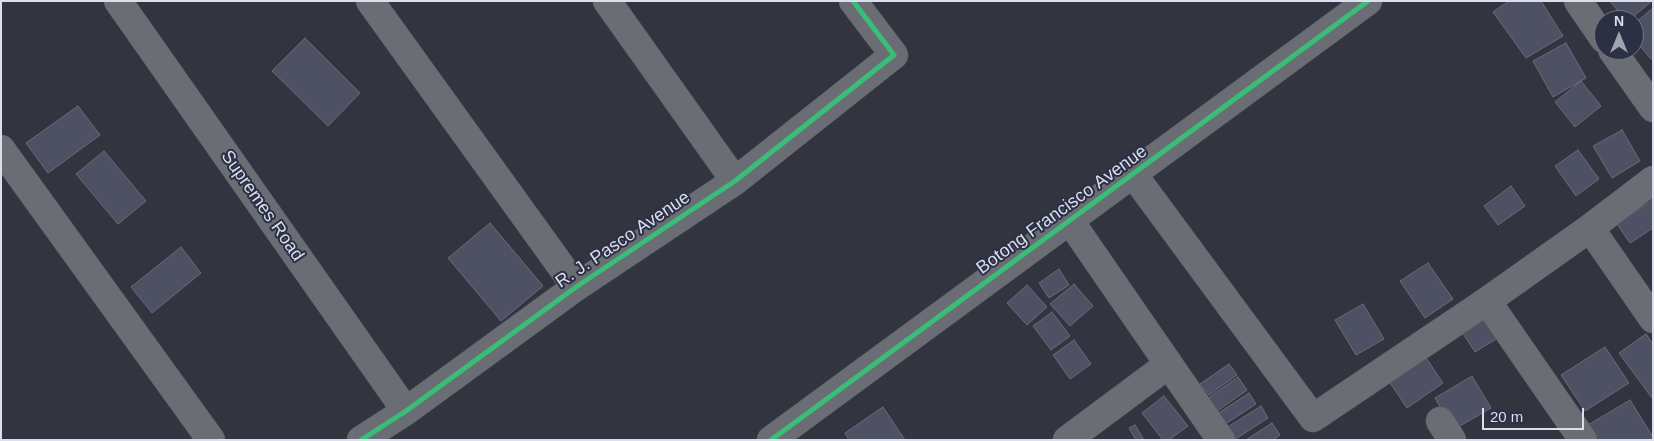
<!DOCTYPE html>
<html>
<head>
<meta charset="utf-8">
<style>
  body { margin:0 }
  #map { position:relative; width:1654px; height:441px; overflow:hidden; background:#32343f; font-family:Helvetica,sans-serif }
  canvas { display:block }
  .frame { position:absolute; inset:0; border:2px solid #dbdeec; pointer-events:none }
  .north { position:absolute; left:1594px; top:10px; width:50px; height:50px; box-sizing:border-box; background:#2c3045; border:1px solid #727688; border-radius:50%; rotate:0deg; font-size:14px; font-weight:700; line-height:20px; text-align:center; color:#dbdeec }
  .north::after { content:''; display:block; margin:auto; width:18px; height:22px; background:#a0a2af; clip-path:polygon(50% 0,100% 100%,50% 72%,0 100%) }
  .scale { position:absolute; left:1482px; top:408px; width:102px; height:22px; box-sizing:border-box; border:2px solid #dbdeec; border-top:0; padding-left:6px; font-size:15px; line-height:18px; white-space:nowrap; color:#dbdeec; -webkit-text-stroke:4px #2c3045; paint-order:stroke }
</style>
</head>
<body>
<div id="map">
<canvas width="1654" height="441"></canvas>
<div class="frame"></div>
<div class="north">N</div>
<div class="scale">20 m</div>
</div>
<script>
const context = document.querySelector('canvas').getContext('2d');
context.lineJoin = 'round';
function fill(path, color) { context.fillStyle = color; context.fill(path, 'evenodd'); }
const toPath = rows => new Path2D(rows.map(r => 'M' + r).join(''));
function trace(path, color, width, dash) { context.strokeStyle = color; context.lineWidth = width; context.lineCap = dash ? 'butt' : 'round'; context.setLineDash(dash || []); context.stroke(path); }
function write(font, color, halo, rows, align = 'center') {
  context.font = font + ' Helvetica,sans-serif'; context.lineWidth = 4; context.setLineDash([]); context.textBaseline = 'middle'; context.strokeStyle = halo; context.fillStyle = color; for (const [text, x, y, turn = 0] of rows) {
    context.save(); context.translate(x, y); context.rotate((+turn || 0) * Math.PI / 180); context.textAlign = isNaN(turn) ? turn : align; if (halo) context.strokeText(text, 0, 0); context.fillText(text, 0, 0); context.restore();
  }
}
const building = toPath([
  [1509,1,1541,1,1563,36,1526,58,1493,12,1509,1],
  [1610,1,1652,1,1629,20,1625,20,1610,1],
  [1653,8,1653,58,1651,59,1634,39,1634,24,1653,8],
  [305,38,360,93,328,126,272,71,305,38],
  [1566,43,1586,78,1553,97,1533,61,1566,43],
  [1581,81,1601,106,1575,127,1555,102,1581,81],
  [78,106,100,135,48,173,26,143,78,106],
  [1622,130,1640,161,1612,178,1593,146,1622,130],
  [1578,150,1599,179,1576,196,1555,166,1578,150],
  [104,151,146,201,118,224,76,174,104,151],
  [1511,186,1525,206,1498,225,1484,206,1511,186],
  [1653,200,1653,228,1630,243,1617,224,1653,200],
  [490,223,543,286,501,321,448,258,490,223],
  [181,247,201,273,152,313,131,287,181,247],
  [1428,263,1453,299,1425,318,1400,281,1428,263],
  [1059,269,1069,285,1049,298,1039,283,1059,269],
  [1074,284,1093,306,1070,326,1050,304,1074,284],
  [1027,285,1047,307,1027,325,1007,303,1027,285],
  [1363,304,1384,339,1356,355,1335,320,1363,304],
  [1483,309,1501,336,1475,352,1458,326,1483,309],
  [1052,312,1070,336,1051,350,1033,326,1052,312],
  [1646,334,1653,344,1653,398,1652,398,1619,353,1646,334],
  [1074,340,1091,364,1070,379,1053,355,1074,340],
  [1605,347,1629,383,1585,411,1561,375,1605,347],
  [1420,349,1443,383,1407,408,1384,374,1420,349],
  [1229,364,1237,375,1209,395,1200,384,1229,364],
  [1472,376,1491,408,1453,430,1435,398,1472,376],
  [1238,377,1247,390,1216,412,1208,398,1238,377],
  [1249,393,1256,404,1224,425,1217,414,1249,393],
  [1164,396,1188,426,1169,440,1163,440,1142,413,1164,396],
  [1630,400,1653,437,1653,440,1597,440,1588,425,1630,400],
  [1261,406,1268,418,1234,440,1223,430,1261,406],
  [883,407,905,440,849,440,845,433,883,407],
  [1272,423,1280,435,1273,440,1246,440,1272,423],
  [1135,425,1144,440,1136,440,1129,428,1135,425]
]);
fill(building, '#4e5164');
trace(building, '#6a6c75', 1);
const minor = toPath([
  [118,1,406,411],
  [370,1,576,287],
  [607,1,735,181],
  [1578,1,1604,39],
  [1612,50,1653,108],
  [1,149,211,440],
  [1133,174,1313,418,1487,301,1590,228,1653,180],
  [1070,221,1221,440],
  [1590,228,1653,319],
  [1487,301,1583,440],
  [1440,421,1452,440],
  [361,440,406,411,576,287,735,181,894,55,853,1],
  [771,440,1368,1],
  [1067,440,1169,364]
]);
trace(minor, '#51535d', 29);
trace(minor, '#6b6d75', 28);
trace(toPath([
  [361,440,406,411,576,287,735,181,894,55,853,1],
  [771,440,1368,1]
]), '#3abd76', 5);
write('18px', '#dbdeec', '#2c3045', [
  ["Supremes Road",262,206,55],
  ["Botong Francisco Avenue",1062,210,-36],
  ["R. J. Pasco Avenue",623,240,-34]
]);
</script>
</body>
</html>
